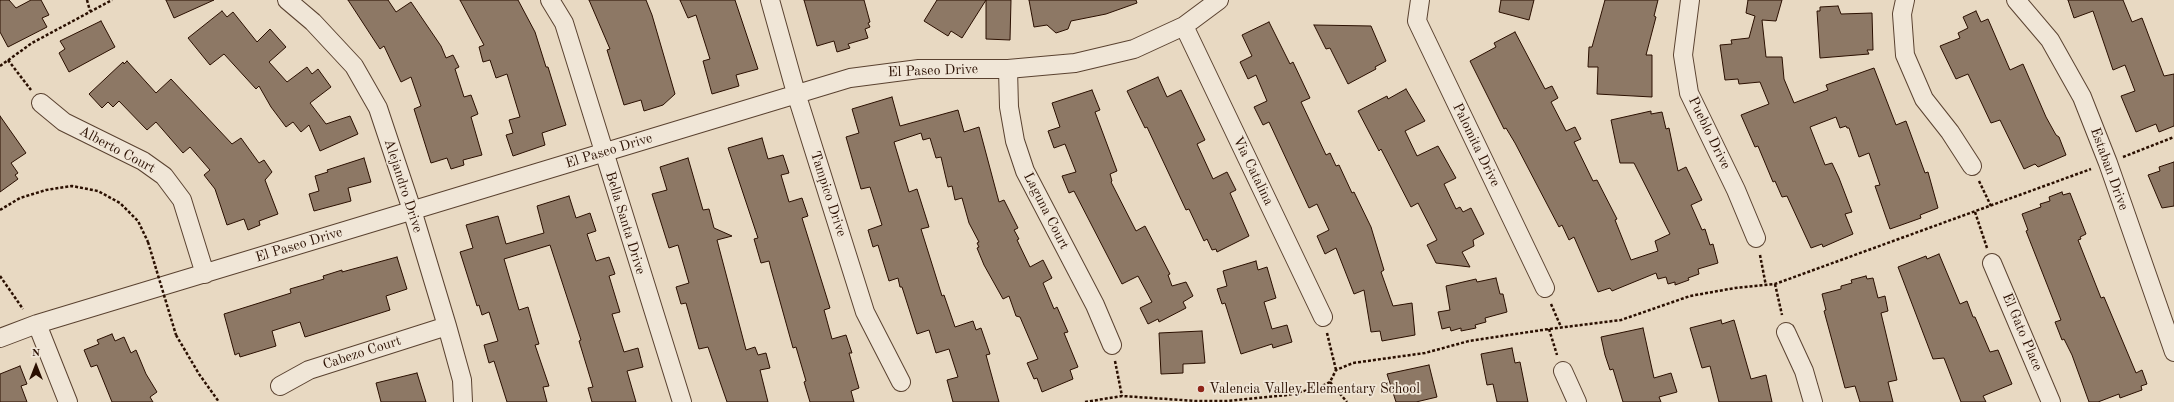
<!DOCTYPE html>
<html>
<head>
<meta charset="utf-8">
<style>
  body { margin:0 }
  #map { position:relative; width:2174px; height:402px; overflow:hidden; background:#e8d9c2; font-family:"Old Standard TT",serif }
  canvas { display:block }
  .north { position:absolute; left:16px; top:346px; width:40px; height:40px; -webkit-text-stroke:3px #f0e6d7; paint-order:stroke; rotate:0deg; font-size:11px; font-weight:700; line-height:16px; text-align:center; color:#2a0f00 }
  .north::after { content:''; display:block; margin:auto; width:14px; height:18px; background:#2a0f00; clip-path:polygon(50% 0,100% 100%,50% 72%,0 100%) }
</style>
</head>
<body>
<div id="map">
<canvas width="2174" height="402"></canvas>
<div class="north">N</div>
</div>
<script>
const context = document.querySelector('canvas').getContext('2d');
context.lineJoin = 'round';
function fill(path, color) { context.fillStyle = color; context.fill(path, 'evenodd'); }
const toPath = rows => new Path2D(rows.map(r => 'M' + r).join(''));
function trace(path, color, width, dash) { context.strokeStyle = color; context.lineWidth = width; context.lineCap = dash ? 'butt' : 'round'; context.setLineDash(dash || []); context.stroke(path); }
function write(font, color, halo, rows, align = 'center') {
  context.font = font + ' "Old Standard TT",serif'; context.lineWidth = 3.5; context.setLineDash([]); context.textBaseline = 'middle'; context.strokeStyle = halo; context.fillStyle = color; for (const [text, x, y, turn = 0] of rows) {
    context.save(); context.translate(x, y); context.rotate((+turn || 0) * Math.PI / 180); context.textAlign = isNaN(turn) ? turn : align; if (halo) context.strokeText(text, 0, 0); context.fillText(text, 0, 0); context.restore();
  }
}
const building = toPath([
  [0,0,9,0,16,8,31,0,41,0,49,15,42,18,47,27,8,47,0,32,0,0],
  [166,0,214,0,174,18,166,0],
  [348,0,388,0,396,12,411,2,441,46,446,58,453,55,459,67,455,69,464,97,471,95,478,114,471,117,482,155,463,160,464,165,451,169,447,158,431,163,414,109,421,106,411,77,401,82,384,46,380,49,348,0],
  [460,0,518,0,535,32,546,67,548,67,566,125,542,133,545,145,513,156,506,135,513,133,509,120,520,117,507,74,496,78,490,60,483,62,479,47,484,45,460,0],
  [589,0,646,0,652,15,675,94,663,105,644,111,641,100,624,105,607,50,610,49,589,0],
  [680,0,735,0,758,69,736,75,739,86,712,94,703,61,710,59,696,15,688,18,680,0],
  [804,0,864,0,870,22,868,23,870,27,865,29,868,38,848,44,850,48,837,52,834,41,817,46,804,0],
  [937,0,1011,0,1010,40,986,39,986,0,962,38,951,31,948,36,924,21,937,0],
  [1029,0,1136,0,1137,3,1106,14,1071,21,1068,29,1056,33,1047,25,1034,27,1029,0],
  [1501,0,1534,0,1529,20,1499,12,1501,0],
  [1605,0,1658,0,1654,16,1656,17,1646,55,1652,55,1652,97,1597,94,1598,67,1588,67,1589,47,1592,47,1605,0],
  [1748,0,1782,0,1776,21,1762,20,1766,57,1782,57,1784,79,1794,103,1828,90,1826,85,1874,68,1896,125,1906,121,1925,173,1928,172,1938,208,1920,215,1921,218,1890,229,1875,186,1880,185,1869,153,1859,157,1849,128,1847,128,1846,126,1840,128,1836,117,1810,127,1825,165,1832,163,1839,178,1852,212,1845,214,1853,234,1823,247,1822,244,1811,248,1787,196,1782,197,1775,181,1773,182,1758,146,1755,147,1741,115,1769,104,1760,82,1739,84,1738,79,1725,80,1720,45,1732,44,1731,40,1749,38,1755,16,1746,13,1748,0],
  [2068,0,2123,0,2132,22,2142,18,2164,76,2174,74,2174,126,2159,132,2156,124,2136,132,2121,96,2135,91,2125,65,2113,70,2093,11,2074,18,2068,0],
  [1838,6,1841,14,1872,13,1873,50,1867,50,1869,54,1820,58,1817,11,1820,11,1820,7,1838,6],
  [222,11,227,17,233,12,257,42,270,29,286,47,269,62,287,82,307,67,312,74,318,69,331,87,310,103,326,124,350,116,358,134,320,151,309,125,301,132,293,122,286,127,271,107,259,86,256,89,224,54,210,65,188,38,222,11],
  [1976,11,1981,22,1988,19,2010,70,2023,64,2046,117,2056,135,2059,137,2066,155,2038,167,2035,164,2024,169,2000,120,1991,123,1968,74,1956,79,1940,46,1960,38,1958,33,1968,28,1963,17,1976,11],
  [101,21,115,47,69,72,59,53,65,49,60,41,101,21],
  [1269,22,1290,64,1293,62,1310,98,1301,102,1326,155,1330,153,1336,166,1339,165,1352,193,1354,192,1371,227,1384,270,1381,272,1393,306,1412,303,1415,335,1382,341,1380,331,1371,332,1364,290,1354,294,1336,248,1325,254,1317,236,1329,230,1317,204,1309,208,1269,122,1263,125,1254,107,1267,101,1256,75,1248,79,1240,62,1252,56,1242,35,1269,22],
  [1314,25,1371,26,1386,61,1375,67,1376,69,1348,84,1330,48,1326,49,1314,25],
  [1515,32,1545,89,1552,86,1558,98,1551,102,1566,131,1575,127,1581,139,1574,142,1593,181,1597,180,1617,219,1615,220,1631,260,1658,251,1655,241,1670,234,1634,163,1620,163,1611,120,1651,111,1651,114,1662,112,1666,129,1669,128,1678,171,1686,167,1702,200,1691,205,1702,230,1705,229,1710,245,1713,244,1718,263,1698,269,1699,274,1688,278,1689,280,1675,285,1675,282,1668,284,1666,277,1658,279,1656,273,1612,291,1610,288,1598,292,1574,237,1569,240,1562,225,1559,227,1515,143,1506,128,1504,129,1470,61,1496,47,1494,43,1515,32],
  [127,61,156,93,171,79,232,144,241,138,259,163,264,160,272,172,265,180,278,214,259,221,260,225,248,230,244,219,227,225,215,189,204,175,210,170,190,147,183,153,156,122,147,130,119,101,113,107,108,102,102,108,89,94,123,62,124,64,127,61],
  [1158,77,1167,97,1181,90,1205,140,1197,144,1213,179,1227,172,1236,190,1230,193,1249,236,1217,252,1216,249,1212,250,1207,239,1204,241,1189,209,1186,210,1147,127,1145,128,1127,91,1158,77],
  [1406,89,1425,121,1405,131,1417,156,1438,146,1456,178,1444,184,1456,209,1460,207,1463,212,1471,208,1484,234,1473,240,1474,246,1462,252,1470,267,1436,263,1427,245,1437,240,1418,203,1411,207,1381,149,1379,151,1358,111,1387,96,1388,99,1406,89],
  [1092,90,1100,110,1095,112,1117,171,1110,174,1112,181,1111,182,1136,231,1145,226,1170,274,1168,275,1172,286,1186,282,1193,296,1183,302,1186,308,1159,322,1158,319,1148,324,1140,308,1152,302,1138,276,1122,284,1074,191,1069,193,1062,176,1076,172,1065,144,1054,148,1048,131,1060,127,1052,103,1092,90],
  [892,97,900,126,958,110,964,132,979,127,999,202,1004,200,1018,228,1014,230,1019,239,1017,240,1030,267,1043,260,1052,278,1043,283,1054,309,1057,307,1068,332,1064,333,1078,367,1070,370,1073,379,1042,392,1037,378,1034,379,1027,363,1038,359,1020,317,1016,316,1009,296,1003,299,984,265,977,248,979,247,977,243,979,242,969,223,962,198,955,200,952,186,948,187,941,157,936,158,930,138,923,140,921,133,894,142,909,192,917,189,929,227,921,229,942,296,944,295,955,327,973,321,976,330,981,328,990,354,986,355,999,402,953,402,947,380,958,377,949,349,936,353,929,330,917,334,902,287,900,287,898,278,889,281,878,245,873,247,868,230,882,225,870,187,861,189,846,137,859,133,852,109,892,97],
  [0,116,26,153,11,163,18,173,15,175,18,179,0,192,0,116],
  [762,138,768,159,783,155,789,173,781,175,789,202,802,198,808,216,802,218,830,308,824,310,832,339,846,335,852,353,849,353,859,388,851,391,854,402,810,402,804,382,806,381,796,347,793,348,771,269,769,261,761,263,754,239,758,238,728,148,762,138],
  [364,158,371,182,348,188,351,201,314,211,309,194,319,191,315,176,328,172,327,170,364,158],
  [688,158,703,210,709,209,714,228,732,236,717,240,746,350,755,347,758,355,766,353,770,368,760,370,768,402,727,402,708,347,699,349,686,303,681,304,676,287,689,283,678,245,669,248,652,194,667,190,660,167,688,158],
  [2174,162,2174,206,2162,208,2148,175,2160,171,2159,167,2174,162],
  [2062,192,2063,195,2070,193,2086,234,2080,237,2081,239,2078,240,2101,298,2104,297,2136,373,2142,370,2147,384,2141,386,2142,390,2120,398,2119,394,2098,402,2089,402,2072,355,2064,339,2062,340,2055,322,2061,320,2026,231,2028,230,2022,214,2041,207,2040,204,2050,201,2049,197,2062,192],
  [569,196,576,218,590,213,596,231,587,234,596,261,609,257,615,274,609,276,620,312,612,314,624,352,638,348,643,367,627,371,636,402,592,402,588,388,593,387,579,341,581,340,550,245,504,259,519,310,528,307,532,321,539,344,535,345,549,386,543,387,547,402,507,402,494,361,489,363,484,345,498,341,489,312,482,315,479,305,477,306,460,252,473,248,466,225,498,216,506,244,544,233,537,206,569,196],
  [1939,254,1960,304,1967,301,1973,317,1975,317,1990,352,1998,350,2012,384,1983,396,1986,402,1961,402,1944,358,1933,359,1898,267,1926,256,1927,259,1939,254],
  [397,257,407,289,386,296,390,310,305,337,300,322,272,331,276,346,240,357,239,353,235,355,224,314,291,293,290,289,324,279,323,276,342,270,342,272,397,257],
  [1256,261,1258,270,1267,267,1276,298,1264,302,1272,329,1287,325,1292,342,1273,348,1272,344,1241,354,1225,303,1222,304,1217,289,1227,286,1223,271,1256,261],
  [1866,276,1867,279,1873,278,1878,298,1885,296,1888,311,1881,313,1897,380,1888,382,1893,402,1860,402,1855,386,1845,388,1824,311,1826,310,1822,294,1841,289,1841,286,1852,283,1851,280,1866,276],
  [1496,278,1500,294,1503,294,1507,312,1485,318,1486,322,1475,325,1476,328,1461,331,1461,328,1451,331,1450,327,1442,329,1438,312,1450,310,1446,286,1476,279,1477,282,1496,278],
  [1721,320,1722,324,1734,320,1751,379,1766,375,1772,402,1719,402,1710,366,1702,368,1690,328,1721,320],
  [1643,328,1654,378,1671,373,1677,392,1659,397,1661,402,1623,402,1613,369,1610,370,1605,355,1601,337,1643,328],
  [1202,331,1205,363,1183,364,1183,373,1161,374,1159,333,1202,331],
  [112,334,115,341,124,337,131,353,136,350,146,374,157,392,150,397,153,402,112,402,97,365,91,367,84,350,99,344,97,340,112,334],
  [1512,348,1515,363,1520,362,1528,402,1497,402,1493,384,1487,385,1481,354,1512,348],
  [1429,365,1437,397,1416,402,1396,402,1387,374,1429,365],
  [20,366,27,384,21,386,27,402,0,402,0,374,20,366],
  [417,373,426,402,381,402,376,383,417,373]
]);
fill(building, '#8d7865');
trace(building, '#2a0f00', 1);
const minor = toPath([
  [287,0,313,22,354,66,378,108,412,210,447,326,462,380,463,402],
  [550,0,564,23,682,402],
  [770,0,796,93,865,312,901,382],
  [1420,0,1417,21,1545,288],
  [1690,0,1683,55,1689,93,1736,190,1756,238],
  [1905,0,1902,14,1905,55,1924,99,1950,132,1972,166],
  [2016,0,2050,40,2082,97,2108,163,2174,352],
  [1184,26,1323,317],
  [1008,69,1009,107,1015,141,1025,171,1095,305,1112,345],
  [41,103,64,122,143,161,164,176,182,200,205,274],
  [1992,263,2051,402],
  [37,324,68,402],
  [1786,332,1804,371,1813,402],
  [0,338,37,324,850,78,919,69,1008,69,1075,63,1134,49,1184,26,1219,0],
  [1563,371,1577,402],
  [280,386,309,370,447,326]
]);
trace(minor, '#5a4230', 20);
trace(toPath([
  [87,0,90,11],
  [8,60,31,90],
  [0,66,32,43,112,0],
  [2123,157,2174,137],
  [1979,181,1991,206],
  [0,210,20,198,46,190,72,186,98,191,120,203,138,221,148,242],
  [1975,212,1987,248],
  [1760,255,1766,286],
  [0,276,23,309],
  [1775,284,1782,315],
  [1551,304,1561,327],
  [1549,329,1557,355],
  [1327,333,1336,370],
  [176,335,199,374,219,402],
  [1115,361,1122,396],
  [1330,382,1347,402],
  [1085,402,1122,396,1196,401,1227,401,1288,395,1320,387,1330,382,1336,370,1353,363,1425,353,1469,341,1549,329,1621,320,1690,296,1735,288,1775,284,2091,169]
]), '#2a0f00', 2.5, [3, 2]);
trace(minor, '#f0e6d7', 18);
trace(toPath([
  [148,242,176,335]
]), '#2a0f00', 2.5, [3, 2]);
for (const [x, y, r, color] of [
  [1201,389,4,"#8f2418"]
]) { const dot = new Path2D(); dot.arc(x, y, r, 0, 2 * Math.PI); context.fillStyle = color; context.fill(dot); trace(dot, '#f0e6d7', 1.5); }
write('14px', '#2a0f00', '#f0e6d7', [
  ["El Paseo Drive",933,71,-2],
  ["Pueblo Drive",1709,133,64],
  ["Palomita Drive",1476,145,64],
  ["Alberto Court",117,150,28],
  ["El Paseo Drive",609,151,-17],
  ["Estaban Drive",2109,169,70],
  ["Via Catalina",1253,171,64],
  ["Alejandro Drive",403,186,72],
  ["Tampico Drive",828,194,72],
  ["Laguna Court",1046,211,63],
  ["Bella Santa Drive",625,223,73],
  ["El Paseo Drive",299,245,-17],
  ["El Gato Place",2022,332,67],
  ["Cabezo Court",362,353,-18]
]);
write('14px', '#2a0f00', '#f0e6d7', [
  ["Valencia Valley Elementary School",1209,389]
], 'left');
</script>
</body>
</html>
